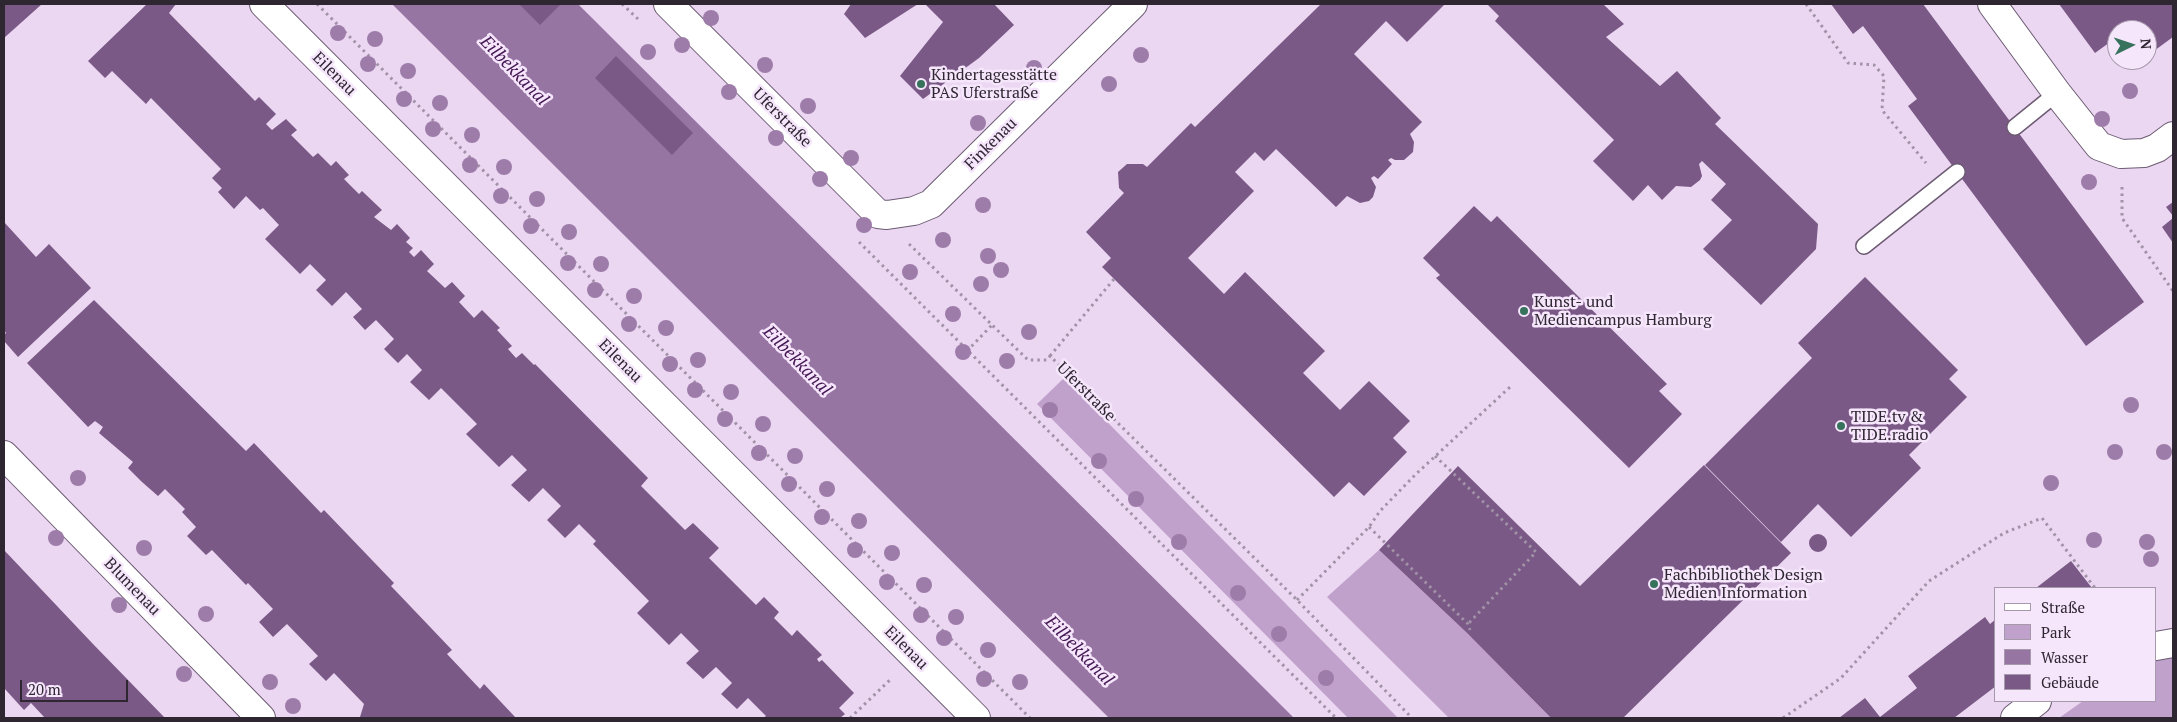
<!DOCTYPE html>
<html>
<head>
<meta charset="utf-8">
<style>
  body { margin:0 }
  #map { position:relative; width:2177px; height:722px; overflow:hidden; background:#ebd7f2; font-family:"PT Serif",serif }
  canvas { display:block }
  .frame { position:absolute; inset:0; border:5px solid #2e2631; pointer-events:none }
  .legend { position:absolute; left:1994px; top:587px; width:162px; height:115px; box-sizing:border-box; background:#f6e6fc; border:1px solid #a699ab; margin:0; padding:6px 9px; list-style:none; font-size:15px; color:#2e2631 }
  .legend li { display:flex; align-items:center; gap:10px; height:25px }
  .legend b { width:25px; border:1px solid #a699ab }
  .north { position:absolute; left:2107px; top:20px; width:50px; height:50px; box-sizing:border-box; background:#f6e6fc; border:1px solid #a699ab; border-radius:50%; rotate:86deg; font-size:14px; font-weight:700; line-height:20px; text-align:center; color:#2e2631 }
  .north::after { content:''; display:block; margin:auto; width:18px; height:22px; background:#37725c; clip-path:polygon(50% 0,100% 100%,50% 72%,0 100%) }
  .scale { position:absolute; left:20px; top:680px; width:108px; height:22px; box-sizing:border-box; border:2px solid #2e2631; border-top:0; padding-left:6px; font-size:15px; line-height:18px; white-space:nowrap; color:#2e2631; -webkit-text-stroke:4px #f6e6fc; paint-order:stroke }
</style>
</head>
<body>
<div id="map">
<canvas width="2177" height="722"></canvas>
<div class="frame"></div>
<ul class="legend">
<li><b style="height:6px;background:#fff"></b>Straße</li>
<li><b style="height:14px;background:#c0a1cb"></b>Park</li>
<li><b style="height:14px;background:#9775a3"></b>Wasser</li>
<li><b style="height:14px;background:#7a5986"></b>Gebäude</li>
</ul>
<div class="north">N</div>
<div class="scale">20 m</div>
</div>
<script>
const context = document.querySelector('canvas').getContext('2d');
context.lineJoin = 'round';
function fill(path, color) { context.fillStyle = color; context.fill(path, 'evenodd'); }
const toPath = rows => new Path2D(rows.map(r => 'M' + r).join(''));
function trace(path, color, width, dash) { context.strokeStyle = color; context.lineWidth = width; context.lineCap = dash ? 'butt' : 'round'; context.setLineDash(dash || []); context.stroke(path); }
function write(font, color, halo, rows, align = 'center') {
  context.font = font + ' "PT Serif",serif'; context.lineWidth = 5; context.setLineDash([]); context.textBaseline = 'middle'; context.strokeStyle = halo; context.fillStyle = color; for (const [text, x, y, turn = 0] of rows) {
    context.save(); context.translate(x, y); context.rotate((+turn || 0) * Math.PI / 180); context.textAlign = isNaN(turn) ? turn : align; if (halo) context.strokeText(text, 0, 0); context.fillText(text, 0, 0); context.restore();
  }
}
fill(toPath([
  [1064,378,1398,718,1348,718,1037,404],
  [1379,550,1467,633,1551,718,1449,718,1327,597],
  [2173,657,2173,718,2059,718,2083,701,2156,701,2156,660]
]), '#c0a1cb');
fill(toPath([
  [392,4,578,4,1294,718,1109,718]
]), '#9775a3');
fill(toPath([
  [4,4,42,4,4,38],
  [147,4,176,4,169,13,255,101,259,97,276,114,266,124,272,130,286,119,297,130,291,135,313,157,318,153,331,166,336,161,349,175,344,179,359,194,362,191,382,210,374,217,391,230,397,224,410,238,406,242,413,248,409,252,414,257,421,250,434,264,427,271,445,288,452,282,465,296,459,302,474,318,482,310,500,328,497,330,512,346,508,349,516,358,522,353,534,365,535,364,648,478,641,486,685,530,693,523,719,548,709,558,756,605,764,597,779,612,774,618,792,636,797,630,822,655,817,659,819,662,822,660,854,693,839,708,845,714,840,718,763,718,766,716,748,698,737,709,721,694,732,683,716,667,703,679,686,663,699,651,681,633,669,645,637,613,649,601,593,544,596,541,579,524,565,538,547,520,561,506,543,488,529,502,511,485,527,470,512,455,499,467,466,434,477,424,441,388,429,400,410,382,422,370,407,354,398,363,384,349,394,339,376,320,365,330,353,317,362,309,346,292,332,306,316,290,326,280,310,264,300,274,265,239,279,225,263,208,260,210,246,196,234,209,218,192,222,188,212,178,221,169,151,98,146,104,112,71,105,78,88,61],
  [519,4,561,4,540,25],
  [851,4,918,4,865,38,844,14],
  [925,4,994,4,1014,25,979,58,923,99,900,76,943,22],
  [1321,4,1445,4,1407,42,1386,21,1354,54,1422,122,1410,134,1414,142,1413,152,1404,160,1395,160,1391,158,1388,160,1392,164,1378,179,1374,176,1371,178,1376,187,1373,197,1369,201,1360,203,1347,196,1336,207,1276,149,1264,161,1255,152,1235,172,1254,191,1188,258,1224,294,1245,272,1325,351,1303,373,1340,410,1369,381,1410,421,1393,438,1407,452,1364,496,1349,482,1334,497,1102,267,1111,258,1086,232,1124,193,1119,188,1118,172,1127,164,1143,164,1147,167,1191,123,1195,127],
  [1487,4,1603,4,1624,24,1606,37,1660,86,1677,71,1721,118,1715,124,1818,224,1816,249,1761,305,1703,249,1732,220,1711,200,1726,184,1702,161,1699,164,1702,176,1700,180,1691,187,1676,186,1662,200,1648,185,1633,201,1593,161,1614,140,1495,21,1499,16],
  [1831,4,1923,4,2144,302,2086,346,1908,106,1917,99,1863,26,1853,34],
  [2059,4,2173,4,2173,37,2147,56,2147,30,2117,30,2117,37,2095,53],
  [616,56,693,133,672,155,595,78],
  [2173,202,2173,216,2166,207],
  [1474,206,1491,222,1497,216,1667,384,1659,391,1682,414,1629,468,1436,278,1440,275,1423,258],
  [2173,218,2173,243,2162,227],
  [4,222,36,257,49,244,91,288,18,357,4,341,4,335,6,333,4,330],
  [1865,277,1958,370,1949,379,1967,397,1909,455,1921,468,1851,537,1818,504,1781,542,1705,465,1812,358,1798,343],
  [94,300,246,451,254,443,321,513,324,510,394,583,391,586,452,650,447,654,480,689,484,684,516,718,362,718,360,717,364,704,334,673,326,681,309,664,318,656,287,624,273,637,259,622,273,609,248,583,246,585,212,550,206,555,187,536,196,527,182,512,185,509,165,489,158,496,142,482,128,468,133,462,99,433,103,427,95,421,88,427,27,363],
  [1704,465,1791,553,1623,718,1551,718,1467,633,1379,550,1458,466,1580,586],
  '1809 543a9 9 0 1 1 18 0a9 9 0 1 1-18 0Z',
  [4,550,93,644,165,718,45,718,31,703,24,710,4,688],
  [2071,561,2092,588,2036,588],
  [1985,617,1990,624,1996,619,1996,686,1954,718,1839,718,1865,698,1880,717,1917,688,1908,676]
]), '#7a5986');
const service = toPath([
  [2015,127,2057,93],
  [1864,246,1957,172]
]);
const minor = toPath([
  [668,4,878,214,887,215,914,211,931,204,1133,4],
  [1992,4,2057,93,2099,146,2121,154,2144,153,2157,148,2173,136],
  [4,455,261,718],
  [2156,646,2173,643],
  [2015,718,2037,701]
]);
const tertiary = toPath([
  [264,4,976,718]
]);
trace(service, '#6c5b72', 18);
trace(minor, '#6c5b72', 30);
trace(tertiary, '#6c5b72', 30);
trace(toPath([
  [317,4,1030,718],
  [622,4,638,19],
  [1806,4,1848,63,1874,65,1884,76,1882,110,1926,163],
  [2122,187,2122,218,2173,291],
  [859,242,1336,718],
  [909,244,1028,360,1047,360,1050,356,1297,600,1412,718],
  [967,351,992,325],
  [1050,356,1114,279],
  [1435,456,1536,552,1468,624],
  [1369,527,1468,624,1470,630],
  [1297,600,1369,527,1380,511,1416,474,1510,387],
  [850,718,891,679],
  [1783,718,1841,678,1929,581,2004,533,2042,518,2095,588]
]), '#a192a7', 3, [2.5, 4]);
trace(service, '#fff', 15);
trace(minor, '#fff', 28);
trace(tertiary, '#fff', 28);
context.fillStyle = '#9e7ca9';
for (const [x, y] of [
  [711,18],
  [338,33],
  [375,39],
  [682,45],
  [648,52],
  [1141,55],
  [368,64],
  [765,65],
  [1034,68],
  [408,71],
  [1109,84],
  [2130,91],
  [729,92],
  [404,99],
  [440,103],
  [808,106],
  [2102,119],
  [978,123],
  [433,129],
  [472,135],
  [776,138],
  [851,158],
  [470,165],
  [504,167],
  [820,179],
  [2089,182],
  [501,196],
  [537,199],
  [983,205],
  [864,225],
  [531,226],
  [569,232],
  [943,240],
  [988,256],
  [568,263],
  [601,264],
  [1001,270],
  [910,272],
  [981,284],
  [595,290],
  [634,296],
  [953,314],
  [629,324],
  [666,328],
  [1029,332],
  [963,352],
  [698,360],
  [1007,361],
  [670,364],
  [695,390],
  [731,392],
  [2131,405],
  [1050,410],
  [725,419],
  [763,424],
  [2115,452],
  [2164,452],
  [759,453],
  [795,456],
  [1099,461],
  [78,478],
  [2051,483],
  [789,484],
  [827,489],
  [1136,499],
  [822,517],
  [859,521],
  [56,538],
  [2094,540],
  [1179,542],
  [2147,542],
  [144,548],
  [855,550],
  [892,553],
  [2151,559],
  [887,582],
  [924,585],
  [1238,593],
  [119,605],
  [206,614],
  [921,615],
  [956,617],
  [1279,634],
  [944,638],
  [988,650],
  [184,674],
  [1326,678],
  [984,679],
  [270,682],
  [1020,682],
  [293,706]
]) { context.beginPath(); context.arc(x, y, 8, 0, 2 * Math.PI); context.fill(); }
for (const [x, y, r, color] of [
  [921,84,5,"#37725c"],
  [1524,311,5,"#37725c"],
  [1841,426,5,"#37725c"],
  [1654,584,5,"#37725c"]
]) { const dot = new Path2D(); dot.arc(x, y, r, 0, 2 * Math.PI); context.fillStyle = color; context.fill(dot); trace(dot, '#f6e6fc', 2); }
write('16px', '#2e2631', '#f6e6fc', [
  ["Eilenau",334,74,45],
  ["Uferstraße",782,118,45],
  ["Finkenau",991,144,-45],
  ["Eilenau",620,361,45],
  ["Uferstraße",1086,392,45],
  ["Blumenau",132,587,46],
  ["Eilenau",906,648,45]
]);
write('16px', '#2e2631', '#f6e6fc', [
  ["Kindertagesstätte",931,75],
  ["PAS Uferstraße",931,93],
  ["Kunst- und",1534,302],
  ["Mediencampus Hamburg",1534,320],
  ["TIDE.tv &",1851,417],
  ["TIDE.radio",1851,435],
  ["Fachbibliothek Design",1664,575],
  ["Medien Information",1664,593]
], 'left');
write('italic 18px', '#431752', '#f6e6fc', [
  ["Eilbekkanal",514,71,46],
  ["Eilbekkanal",797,361,46],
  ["Eilbekkanal",1079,651,46]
]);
</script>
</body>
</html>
